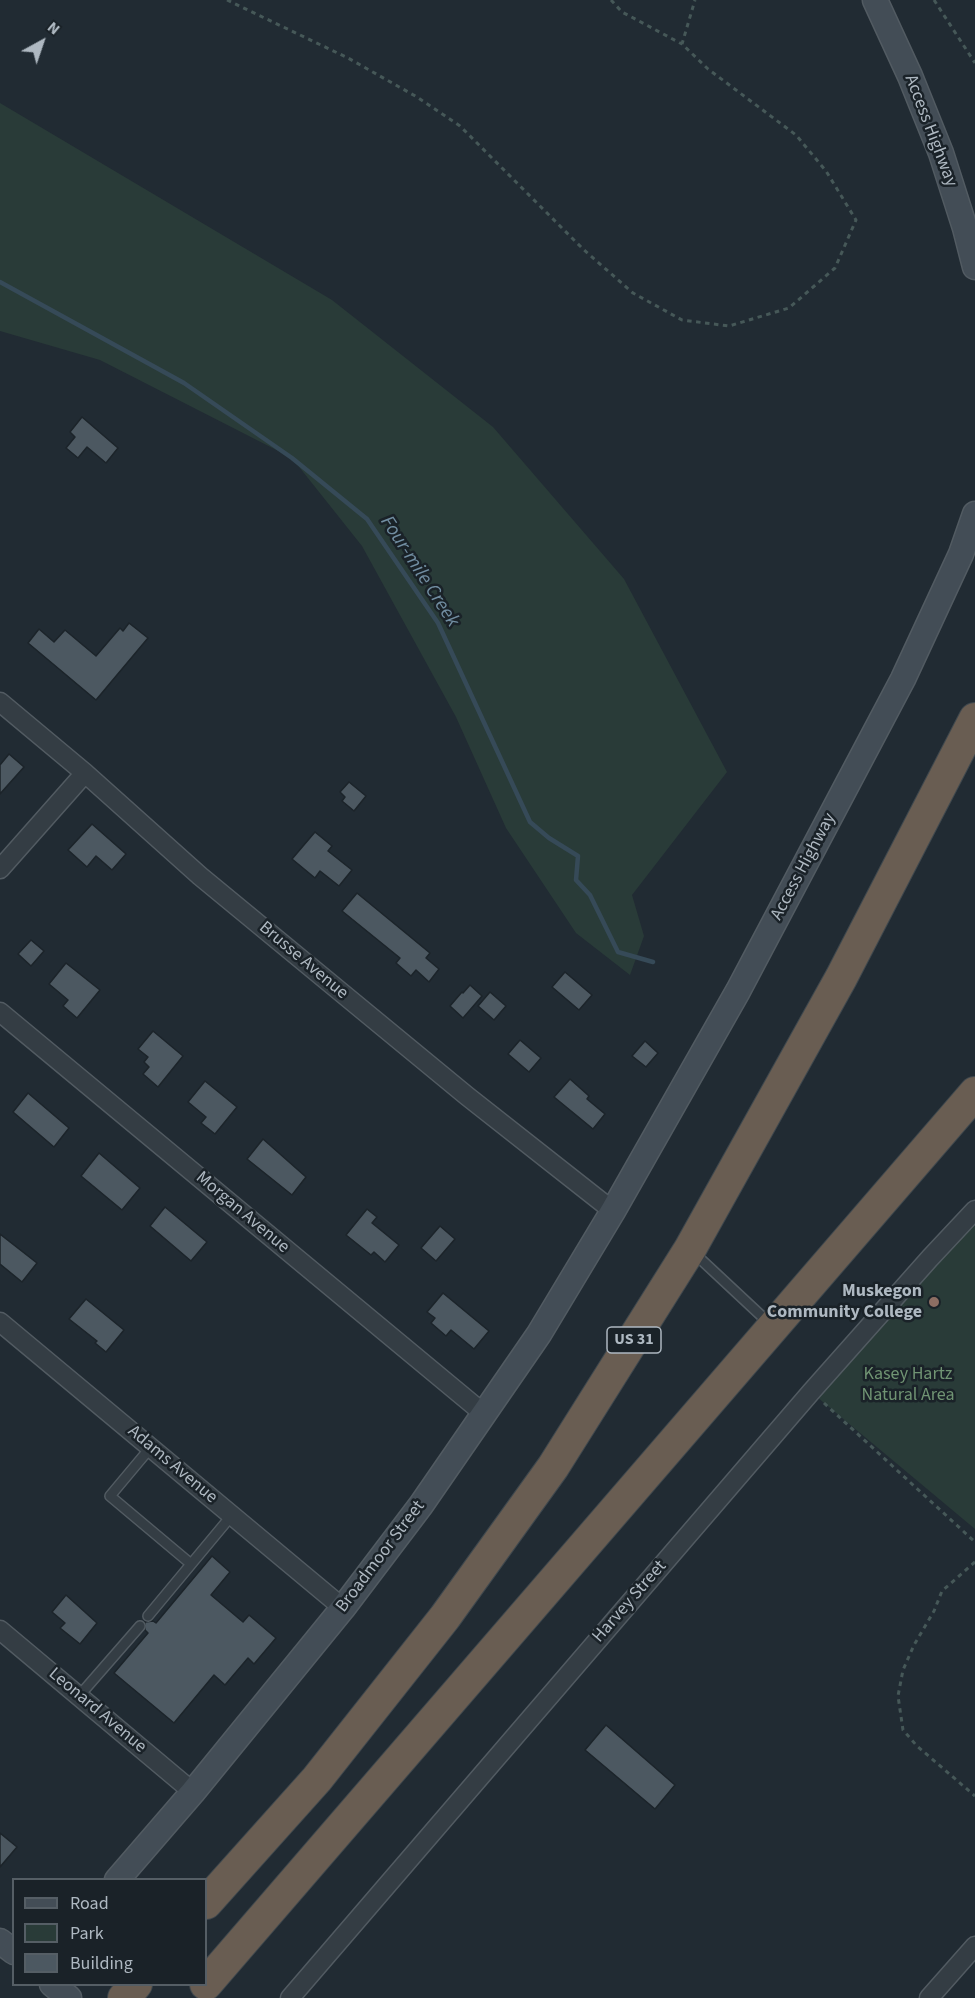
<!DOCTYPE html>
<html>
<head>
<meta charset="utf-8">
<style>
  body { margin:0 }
  #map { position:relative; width:975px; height:1998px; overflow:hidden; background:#212b33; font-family:"Source Sans 3",sans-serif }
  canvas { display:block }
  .legend { position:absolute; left:12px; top:1878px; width:195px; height:108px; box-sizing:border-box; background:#1a2228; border:2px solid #555e65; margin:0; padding:8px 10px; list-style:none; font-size:18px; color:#aeb8c1 }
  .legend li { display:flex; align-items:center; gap:12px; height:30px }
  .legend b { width:30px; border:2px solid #555e65 }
  .north { position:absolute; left:12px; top:12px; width:60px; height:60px; -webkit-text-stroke:4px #1a2228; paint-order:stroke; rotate:40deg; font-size:16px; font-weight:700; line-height:24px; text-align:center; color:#aeb8c1 }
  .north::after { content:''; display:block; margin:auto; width:21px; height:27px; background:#aeb8c1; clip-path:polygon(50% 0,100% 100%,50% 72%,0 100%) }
</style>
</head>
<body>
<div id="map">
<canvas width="975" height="1998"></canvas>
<ul class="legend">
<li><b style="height:8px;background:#434d56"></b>Road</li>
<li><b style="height:16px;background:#293b38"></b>Park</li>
<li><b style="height:16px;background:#4c5861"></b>Building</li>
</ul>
<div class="north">N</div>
</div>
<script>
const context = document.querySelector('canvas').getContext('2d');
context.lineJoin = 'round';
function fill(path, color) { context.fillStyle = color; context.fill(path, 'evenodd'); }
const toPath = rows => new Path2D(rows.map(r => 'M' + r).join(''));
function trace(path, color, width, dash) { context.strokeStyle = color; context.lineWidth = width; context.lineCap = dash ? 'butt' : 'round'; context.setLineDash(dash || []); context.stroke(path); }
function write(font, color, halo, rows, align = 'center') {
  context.font = font + ' "Source Sans 3",sans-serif'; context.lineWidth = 5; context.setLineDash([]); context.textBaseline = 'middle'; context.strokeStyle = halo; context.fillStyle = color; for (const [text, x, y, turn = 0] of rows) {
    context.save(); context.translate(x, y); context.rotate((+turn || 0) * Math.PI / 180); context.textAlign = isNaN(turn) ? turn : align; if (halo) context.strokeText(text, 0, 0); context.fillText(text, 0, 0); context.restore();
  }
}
fill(toPath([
  [0,103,332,300,493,427,624,579,727,772,632,895,644,936,630,975,576,933,506,828,456,717,362,546,292,458,100,360,0,331],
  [975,1212,975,1529,811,1392]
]), '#293b38');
trace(toPath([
  [0,282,184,383,292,458,367,519,438,623,530,822,549,838,578,856,576,880,590,895,618,952,653,962]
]), '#364a58', 4.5);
const building = toPath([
  [82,417,118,448,106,463,87,447,78,458,66,448,75,437,70,432,82,417],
  [129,623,148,638,96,700,28,643,39,629,54,642,65,630,96,656,120,628,123,631,129,623],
  [9,754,24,767,0,794,0,765,9,754],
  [349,782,366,796,354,811,342,801,345,797,340,792,349,782],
  [92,824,126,854,112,870,96,856,87,867,68,850,92,824],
  [315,832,332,846,328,851,352,870,339,886,320,871,315,878,292,859,315,832],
  [357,893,430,953,426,958,439,969,429,982,416,970,411,976,396,963,400,958,342,911,357,893],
  [31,940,44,951,31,966,18,954,31,940],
  [66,963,100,990,77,1018,63,1006,68,1000,49,984,66,963],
  [565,972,592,995,579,1010,552,987,565,972],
  [470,985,482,996,463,1018,450,1006,462,992,463,993,470,985],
  [490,992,506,1006,494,1020,478,1006,490,992],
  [153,1031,183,1056,158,1087,143,1074,149,1067,144,1062,148,1057,138,1049,153,1031],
  [520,1040,541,1058,529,1072,508,1054,520,1040],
  [645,1041,658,1053,646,1067,632,1056,645,1041],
  [570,1079,589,1096,587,1099,605,1114,593,1129,554,1097,570,1079],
  [205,1081,237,1107,215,1134,201,1123,206,1117,188,1102,205,1081],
  [28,1093,69,1128,54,1147,13,1112,28,1093],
  [263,1139,306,1177,292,1195,247,1159,263,1139],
  [99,1153,140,1188,122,1210,81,1176,99,1153],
  [165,1207,207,1242,191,1261,150,1226,165,1207],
  [367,1209,377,1217,372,1223,399,1245,385,1262,374,1252,371,1255,346,1235,367,1209],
  [440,1226,455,1239,436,1261,421,1248,440,1226],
  [0,1234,37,1263,22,1282,0,1264,0,1234],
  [443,1293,489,1331,474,1349,451,1330,446,1336,431,1323,435,1318,427,1312,443,1293],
  [86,1299,124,1330,106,1352,95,1343,97,1341,69,1319,86,1299],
  [212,1556,230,1572,211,1595,243,1622,249,1615,276,1638,254,1664,248,1658,225,1685,214,1675,174,1723,114,1673,148,1633,145,1630,145,1622,153,1621,156,1623,212,1556],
  [66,1595,97,1623,80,1644,60,1628,65,1623,52,1612,66,1595],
  [606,1725,675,1785,655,1809,585,1750,606,1725],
  [0,1833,17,1847,0,1867,0,1833]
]);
fill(building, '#4c5861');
trace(building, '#1c242a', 1.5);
const lane = toPath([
  [694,1253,769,1323],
  [151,1447,110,1496,191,1564],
  [148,1616,232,1515],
  [79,1696,140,1626]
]);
const street = toPath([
  [0,702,85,773,200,876,467,1096,613,1211],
  [0,869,85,773],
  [0,1012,483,1413],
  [0,1322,343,1608],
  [0,1630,193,1792],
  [290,1998,811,1392,930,1258,975,1210],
  [929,1998,975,1946]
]);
const secondary = toPath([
  [875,0,910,76,941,153,965,228,975,267],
  [117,1880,193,1792,343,1608,421,1505,539,1334,613,1211,738,991,903,679,961,554,975,514],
  [0,1941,14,1952],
  [52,1984,69,1998]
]);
const highway = toPath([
  [206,1903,317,1779,445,1617,553,1467,690,1249,841,978,975,719],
  [206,1984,975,1093],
  [124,1998,136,1984]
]);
trace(lane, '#525b62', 12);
trace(street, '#525b62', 21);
trace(secondary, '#525b62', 27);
trace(highway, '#3f484e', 34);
trace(toPath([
  [227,0,348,58,417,97,460,126,584,250,633,293,682,320,729,326,789,308,835,268,856,220,826,171,796,135,708,69,682,44,695,0],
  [611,0,622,12,682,44],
  [934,0,975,63],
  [824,1403,975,1542],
  [975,1562,942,1591,934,1611,914,1645,903,1670,898,1696,903,1730,917,1746,975,1796]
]), '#465858', 3, [4.5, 4.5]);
trace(lane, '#343d44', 9);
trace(street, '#343d44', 18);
trace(secondary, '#434d56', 24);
trace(highway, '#695d52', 32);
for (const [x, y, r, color] of [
  [934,1302,6,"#8d6e63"]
]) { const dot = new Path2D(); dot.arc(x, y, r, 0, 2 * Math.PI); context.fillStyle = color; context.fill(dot); trace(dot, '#1a2228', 2); }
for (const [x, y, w] of [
  [634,1340,54]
]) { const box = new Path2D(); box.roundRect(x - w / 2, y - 13, w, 26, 4.5); context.fillStyle = '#1a2228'; context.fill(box); trace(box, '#aeb8c1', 1.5); }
write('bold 16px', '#aeb8c1', null, [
  ["US 31",634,1340]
]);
write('18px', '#aeb8c1', '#1a2228', [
  ["Access Highway",930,131,69],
  ["Access Highway",804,867,-62],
  ["Brusse Avenue",303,961,40],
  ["Morgan Avenue",242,1213,40],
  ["Adams Avenue",172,1465,40],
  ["Broadmoor Street",381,1557,-53],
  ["Harvey Street",630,1602,-49],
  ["Leonard Avenue",97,1711,40]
]);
write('bold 18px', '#aeb8c1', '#1a2228', [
  ["Muskegon",922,1292],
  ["Community College",922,1313]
], 'right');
write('18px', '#709473', '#1a2228', [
  ["Kasey Hartz",908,1375],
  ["Natural Area",908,1396]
]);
write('italic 20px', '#718da1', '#1a2228', [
  ["Four-mile Creek",419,572,57]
]);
</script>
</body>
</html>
